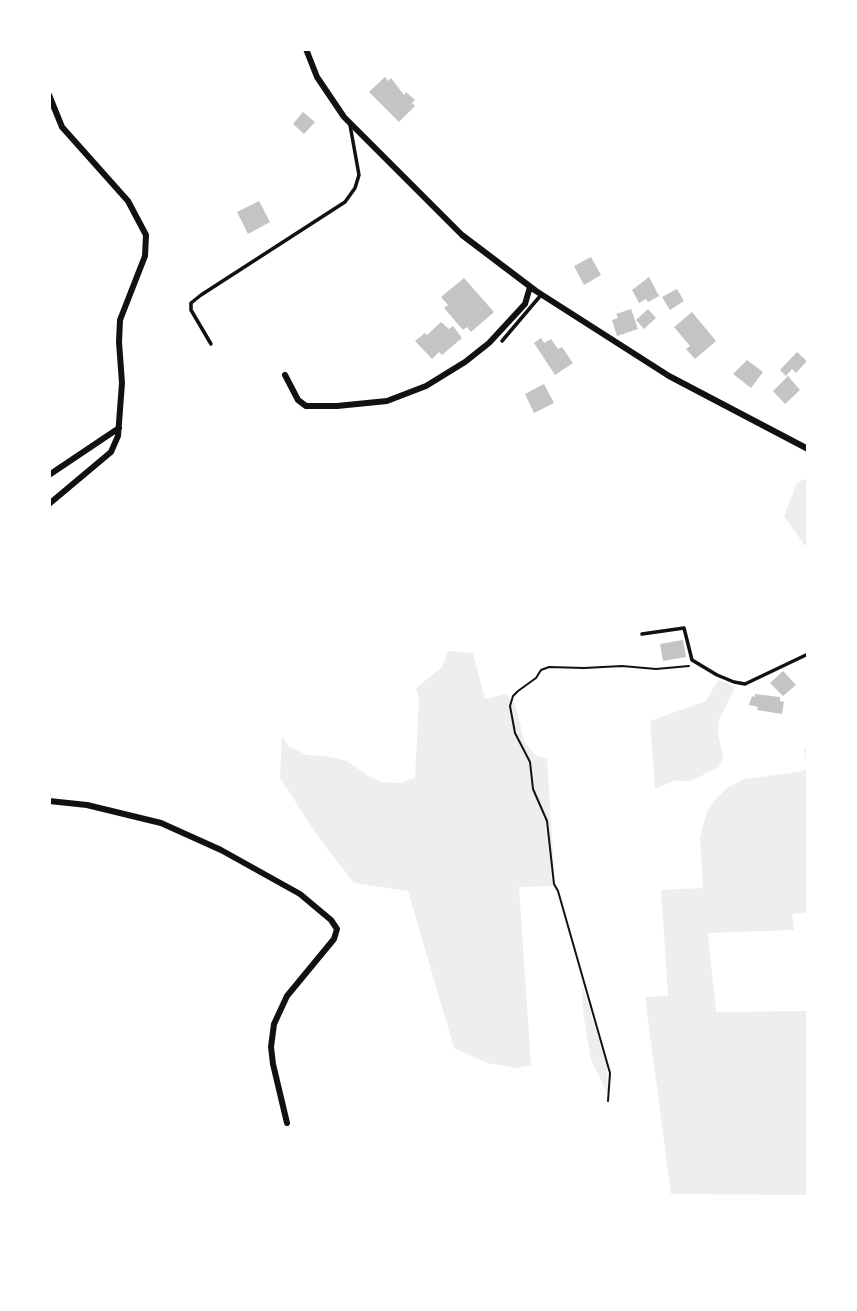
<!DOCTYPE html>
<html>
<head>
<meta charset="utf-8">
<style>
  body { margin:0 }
  #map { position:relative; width:857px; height:1311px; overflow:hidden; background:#fff; font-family:"PT Sans",sans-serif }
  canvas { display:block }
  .frame { position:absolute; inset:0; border:51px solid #fff; pointer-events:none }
</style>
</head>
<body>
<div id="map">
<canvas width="857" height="1311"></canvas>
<div class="frame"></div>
</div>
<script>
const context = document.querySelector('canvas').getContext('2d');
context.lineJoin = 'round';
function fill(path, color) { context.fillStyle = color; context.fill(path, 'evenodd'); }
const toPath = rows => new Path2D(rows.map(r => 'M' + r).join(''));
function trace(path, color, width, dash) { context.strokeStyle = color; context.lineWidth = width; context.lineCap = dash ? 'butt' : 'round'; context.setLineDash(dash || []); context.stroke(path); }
fill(toPath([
  [805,479,808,480,808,550,784,516,797,483],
  [448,651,473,653,485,699,506,694,516,706,524,741,535,755,547,759,555,886,519,887,531,1065,517,1068,487,1063,454,1048,408,891,354,883,319,838,280,778,282,736,289,747,307,755,325,756,347,761,370,777,381,782,401,783,415,778,419,698,416,688,442,667],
  [718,680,735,687,719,720,718,732,723,758,719,767,689,782,676,780,655,789,650,721,706,701],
  [808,743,808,912,792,914,794,930,708,933,716,1012,808,1011,808,1195,671,1194,645,997,668,996,661,890,703,888,700,838,706,814,714,801,727,788,744,779,799,772,807,769,804,748],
  [582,984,607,1067,608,1094,591,1060,583,1011]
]), '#eee');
fill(toPath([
  [385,77,388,81,391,78,404,95,406,92,415,100,412,103,415,106,399,122,369,92],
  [303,112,315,122,304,134,293,124],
  [259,201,270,222,248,234,237,212],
  [591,257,601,275,584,285,574,266],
  [649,277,659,296,648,302,646,299,639,303,632,290],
  [464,278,494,312,471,332,467,327,463,330,444,308,448,305,441,297],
  [677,289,684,301,670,310,662,297],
  [631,309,638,329,617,336,612,320,618,318,616,314],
  [648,309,656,318,644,329,636,320],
  [692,312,716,341,695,359,686,349,690,346,674,327],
  [441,322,449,329,453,326,462,338,442,355,439,352,432,359,415,341,425,333,427,335],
  [541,338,544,343,551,339,558,349,562,347,573,363,555,375,534,343],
  [797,352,807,361,796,373,792,369,786,376,780,370],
  [747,360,763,372,751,388,733,374],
  [788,376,800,390,785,404,773,391],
  [544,384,554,403,534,413,525,394],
  [683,640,686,657,663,661,660,644],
  [783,671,796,685,783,696,770,683],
  [755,694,780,697,780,701,784,702,782,714,757,710,758,707,749,705,752,696,755,697]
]), '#c4c4c4');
trace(toPath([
  [608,1101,610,1073,558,891,554,884,547,821,533,789,530,762,515,733,510,706,513,696,518,691,536,678,541,670,549,667,584,668,622,666,656,669,689,666]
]), '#111', 2);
trace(toPath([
  [502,341,541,295],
  [211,344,191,310,191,303,201,295,345,202,355,188,359,175,350,125],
  [642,634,684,628,692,660,717,675,734,682,745,684,808,654]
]), '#111', 3.5);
trace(toPath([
  [306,49,317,77,344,117,462,235,536,291,669,376,808,449],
  [49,95,62,127,128,201,146,235,145,256,120,320,119,342,122,383,118,436,111,452,49,504],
  [285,375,298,400,306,406,337,406,387,401,426,386,465,362,489,343,525,304,530,287],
  [49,475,119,428],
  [49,801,87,805,161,823,221,850,300,894,331,920,337,929,334,939,287,996,274,1024,271,1047,273,1064,287,1123]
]), '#111', 6);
</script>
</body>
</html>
